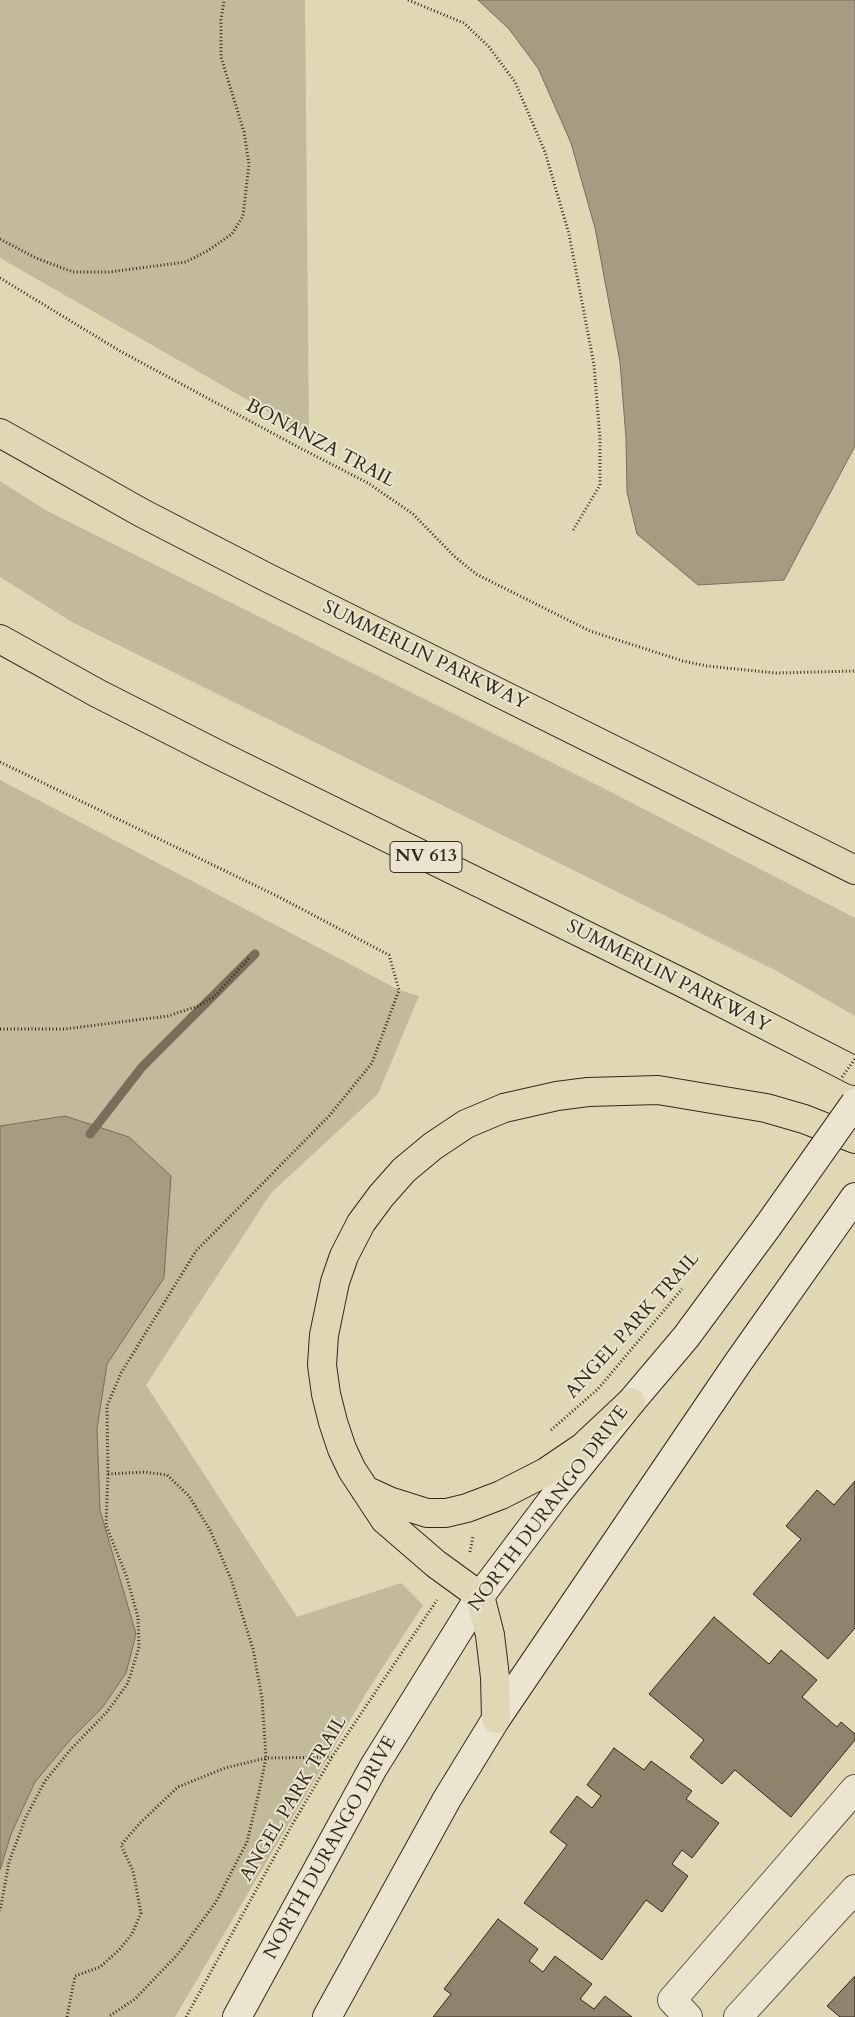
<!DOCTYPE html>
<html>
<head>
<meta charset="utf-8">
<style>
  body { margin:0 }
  canvas { display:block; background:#e0d7b5 }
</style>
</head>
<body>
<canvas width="855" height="2017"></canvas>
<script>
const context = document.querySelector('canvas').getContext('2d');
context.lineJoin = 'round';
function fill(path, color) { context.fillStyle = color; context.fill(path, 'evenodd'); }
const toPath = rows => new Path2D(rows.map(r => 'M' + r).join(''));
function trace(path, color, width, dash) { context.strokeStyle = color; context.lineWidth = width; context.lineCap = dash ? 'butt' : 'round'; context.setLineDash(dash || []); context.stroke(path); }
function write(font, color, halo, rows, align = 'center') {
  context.font = font + ' Cardo,serif'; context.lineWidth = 4; context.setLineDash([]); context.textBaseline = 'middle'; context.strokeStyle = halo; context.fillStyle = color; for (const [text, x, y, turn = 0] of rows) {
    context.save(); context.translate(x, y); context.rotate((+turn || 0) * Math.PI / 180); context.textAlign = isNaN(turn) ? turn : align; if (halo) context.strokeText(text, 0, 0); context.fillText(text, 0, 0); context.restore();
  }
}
fill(toPath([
  [0,0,305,0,309,435,0,258],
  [0,481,47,511,603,788,855,918,855,1016,775,970,72,622,0,577],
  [0,780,399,990,419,996,378,1094,271,1193,146,1385,297,1617,401,1583,423,1605,366,1693,175,2017,0,2017]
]), '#c3b99b');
const water = toPath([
  [478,0,855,0,855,446,784,580,698,585,637,534,627,492,626,438,620,362,595,228,571,143,538,68,509,29,478,0],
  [65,1116,129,1137,171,1176,164,1278,107,1364,97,1429,100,1510,136,1634,126,1673,102,1708,70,1740,35,1782,11,1834,0,1870,0,1126,65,1116]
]);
fill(water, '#a79c81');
trace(water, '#7a6e59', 1);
trace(toPath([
  [90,1134,142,1067,255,954]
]), '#7a6e59', 9);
const building = toPath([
  [855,1481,855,1628,828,1659,753,1594,801,1539,786,1526,817,1490,834,1505,855,1481],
  [714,1617,769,1664,781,1650,817,1680,802,1697,837,1727,841,1722,855,1734,855,1740,791,1817,735,1770,722,1784,690,1757,704,1740,649,1694,714,1617],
  [614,1748,644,1770,651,1761,692,1791,686,1799,719,1823,692,1858,682,1850,672,1864,688,1876,662,1912,646,1900,602,1960,524,1903,567,1845,550,1832,577,1796,592,1808,601,1796,587,1785,614,1748],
  [498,1919,538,1949,529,1961,543,1972,555,1956,592,1984,580,1999,594,2009,605,1996,632,2017,433,2017,451,1994,444,1989,498,1919],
  [855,1976,855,2017,840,2017,827,2006,855,1976]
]);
fill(building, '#8f836c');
trace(building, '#37291c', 1);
const street = toPath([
  [688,2017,672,2000,855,1789],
  [738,2017,855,1889]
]);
const secondary = toPath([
  [237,2017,373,1768,480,1596,556,1495,631,1402,686,1337,768,1226],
  [327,2017,447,1799,496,1719,737,1364,855,1197]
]);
const highway = toPath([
  [0,433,142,513,266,577,855,870],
  [0,639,97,693,217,754,687,985,855,1071],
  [365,1490,389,1501,427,1513,446,1513,467,1508,501,1495,546,1472,583,1447,631,1402],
  [496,1719,495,1677,490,1635,480,1596,436,1564,385,1520,352,1470,342,1449,333,1422,326,1394,322,1365,324,1335,335,1282,344,1256,361,1223,381,1196,404,1170,433,1146,466,1124,504,1108,557,1096,588,1092,658,1090,766,1108,804,1119,855,1139]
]);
trace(street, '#615442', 30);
trace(secondary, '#37291c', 30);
trace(highway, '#37291c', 30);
trace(toPath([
  [408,0,464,23,489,47,515,82,545,152,569,234,594,365,600,439,600,485,572,532],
  [0,239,36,258,73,272,109,272,186,262,209,250,232,234,243,216,249,164,244,132,221,57,221,20,224,0],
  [0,278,120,351,300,448,368,483,413,514,454,556,476,574,590,631,683,661,707,666,776,673,855,671],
  [0,762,277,896,389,955,399,990,372,1063,329,1116,196,1251,121,1373,107,1406,108,1474,106,1525,126,1575,138,1617,139,1647,128,1683,107,1712,72,1748,45,1781,26,1817,9,1862,0,1911],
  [0,1029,65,1029,168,1016,198,1006,214,997,250,957],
  [551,1430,598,1389,682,1289],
  [108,1474,145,1472,167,1475,189,1496,210,1530,231,1579,253,1649,262,1698,266,1758,259,1792,247,1842,216,1902,178,1954,135,1999,108,2017],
  [470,1552,473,1536],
  [67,2017,75,1976,100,1967,119,1950,132,1934,141,1913,133,1871,121,1845,140,1823,178,1787,225,1768,266,1758,332,1757],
  [186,2017,292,1825,332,1757,437,1600]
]), '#37291c', 3, [1, 2.5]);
trace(street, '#ebe5cf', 28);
trace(secondary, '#ebe5cf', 28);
trace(highway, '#e0d7b5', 28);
const secondaryBridge = toPath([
  [768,1226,855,1103]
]);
trace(secondaryBridge, '#37291c', 30, []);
trace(toPath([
  [842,1077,855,1059]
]), '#37291c', 3, [1, 2.5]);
trace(secondaryBridge, '#ebe5cf', 28);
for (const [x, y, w] of [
  [426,857,72]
]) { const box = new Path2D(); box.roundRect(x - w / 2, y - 15.5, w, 31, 4); context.fillStyle = '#ebe5cf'; context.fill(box); trace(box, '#37291c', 1); }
write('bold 18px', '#37291c', null, [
  ["NV 613",426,857]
]);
write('19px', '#37291c', '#ebe5cf', [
  ["BONANZA TRAIL",320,444,28],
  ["SUMMERLIN PARKWAY",425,656,26],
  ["SUMMERLIN PARKWAY",668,977,27],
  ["ANGEL PARK TRAIL",633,1326,-48],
  ["NORTH DURANGO DRIVE",549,1509,-53],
  ["ANGEL PARK TRAIL",294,1799,-59],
  ["NORTH DURANGO DRIVE",331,1848,-61]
]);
</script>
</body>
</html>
